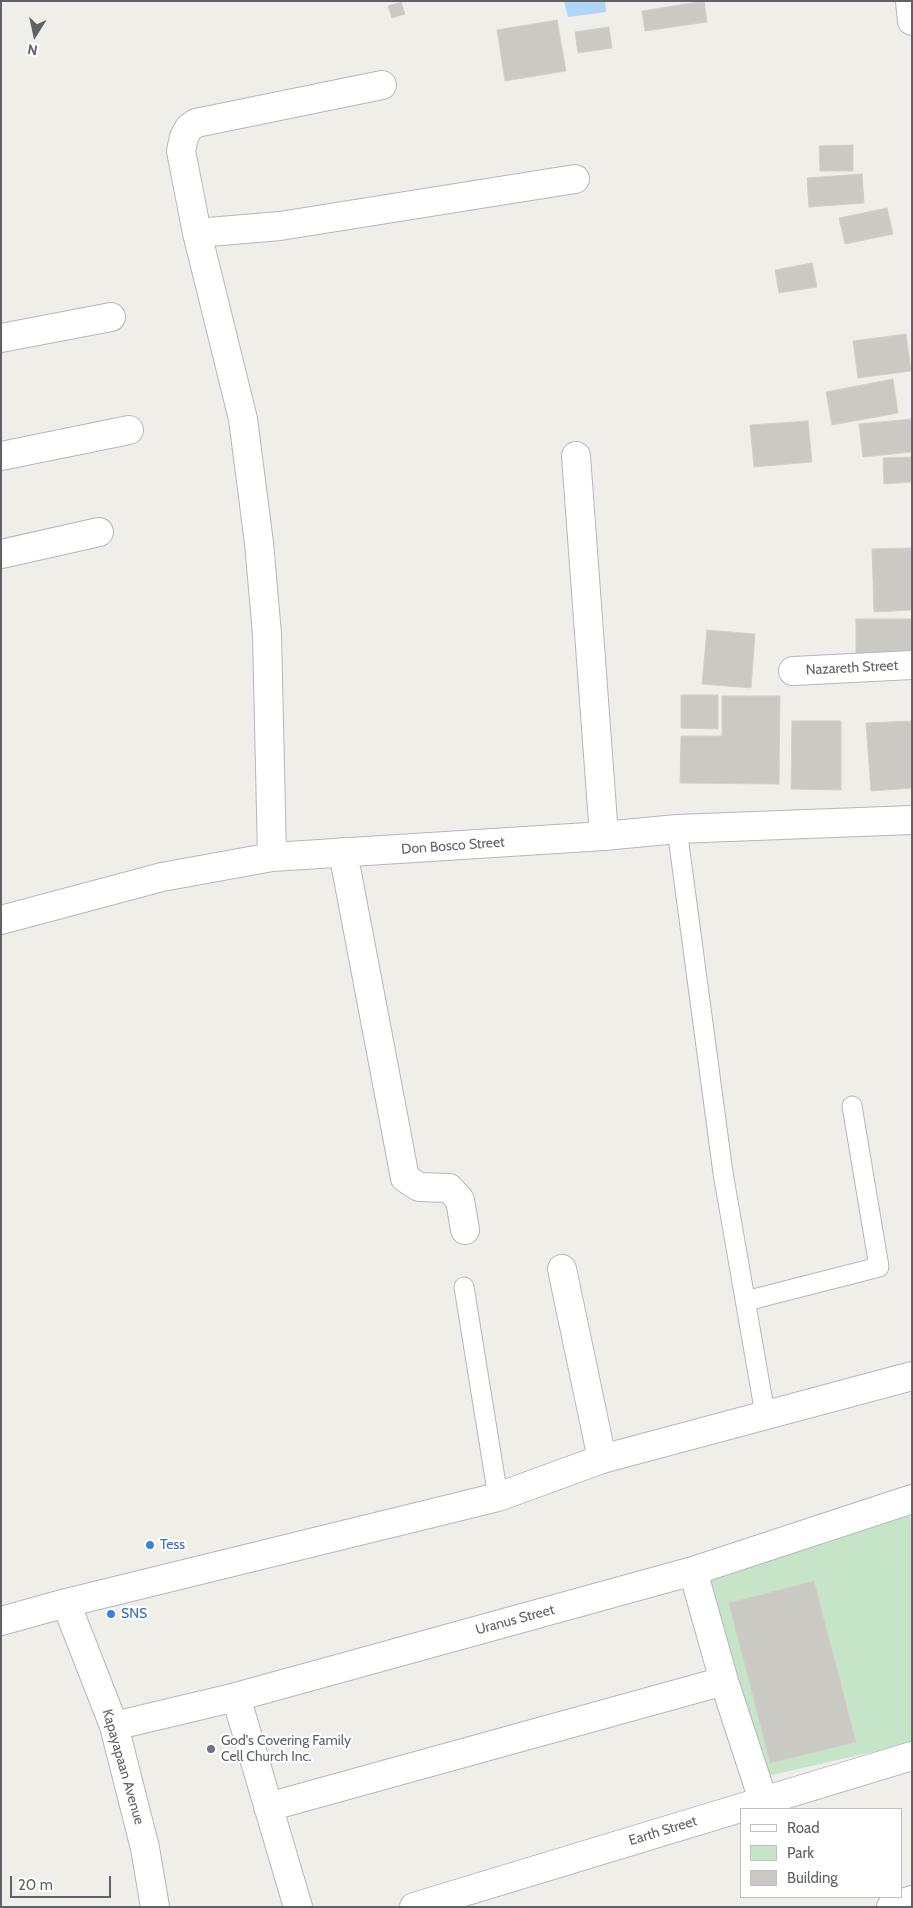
<!DOCTYPE html>
<html>
<head>
<meta charset="utf-8">
<style>
  body { margin:0 }
  #map { position:relative; width:913px; height:1908px; overflow:hidden; background:#f0eee8; font-family:Cabin,sans-serif }
  canvas { display:block }
  .frame { position:absolute; inset:0; border:2px solid #5f6266; pointer-events:none }
  .legend { position:absolute; left:740px; top:1808px; width:162px; height:90px; box-sizing:border-box; background:#fff; border:1px solid #bfc0c2; margin:0; padding:6px 9px; list-style:none; font-size:15px; color:#5f6266 }
  .legend li { display:flex; align-items:center; gap:10px; height:25px }
  .legend b { width:25px; border:1px solid #bfc0c2 }
  .north { position:absolute; left:10px; top:10px; width:50px; height:50px; -webkit-text-stroke:4px #fff; paint-order:stroke; rotate:190deg; font-size:14px; font-weight:700; line-height:20px; text-align:center; color:#5f6266 }
  .north::after { content:''; display:block; margin:auto; width:18px; height:22px; background:#5f6266; clip-path:polygon(50% 0,100% 100%,50% 72%,0 100%) }
  .scale { position:absolute; left:10px; top:1876px; width:101px; height:22px; box-sizing:border-box; border:2px solid #5f6266; border-top:0; padding-left:6px; font-size:15px; line-height:18px; white-space:nowrap; color:#5f6266; -webkit-text-stroke:4px #fff; paint-order:stroke }
</style>
</head>
<body>
<div id="map">
<canvas width="913" height="1908"></canvas>
<div class="frame"></div>
<ul class="legend">
<li><b style="height:6px;background:#fff"></b>Road</li>
<li><b style="height:14px;background:#c6e5c8"></b>Park</li>
<li><b style="height:14px;background:#cbc9c4"></b>Building</li>
</ul>
<div class="north">N</div>
<div class="scale">20 m</div>
</div>
<script>
const context = document.querySelector('canvas').getContext('2d');
context.lineJoin = 'round';
function fill(path, color) { context.fillStyle = color; context.fill(path, 'evenodd'); }
const toPath = rows => new Path2D(rows.map(r => 'M' + r).join(''));
function trace(path, color, width, dash) { context.strokeStyle = color; context.lineWidth = width; context.lineCap = dash ? 'butt' : 'round'; context.setLineDash(dash || []); context.stroke(path); }
function write(font, color, halo, rows, align = 'center') {
  context.font = font + ' Cabin,sans-serif'; context.lineWidth = 4.5; context.setLineDash([]); context.textBaseline = 'middle'; context.strokeStyle = halo; context.fillStyle = color; for (const [text, x, y, turn = 0] of rows) {
    context.save(); context.translate(x, y); context.rotate((+turn || 0) * Math.PI / 180); context.textAlign = isNaN(turn) ? turn : align; if (halo) context.strokeText(text, 0, 0); context.fillText(text, 0, 0); context.restore();
  }
}
fill(toPath([
  [910,1514,912,1533,912,1743,759,1778,708,1572]
]), '#c6e5c8');
fill(toPath([
  [564,1,605,1,606,12,568,17]
]), '#afd5f8');
const building = toPath([
  [704,1,707,22,645,31,642,11,704,1],
  [401,2,405,14,392,18,388,6,401,2],
  [557,20,566,71,505,81,497,30,557,20],
  [609,27,612,48,578,53,575,32,609,27],
  [853,145,853,171,820,171,819,146,853,145],
  [862,174,864,203,809,207,807,178,862,174],
  [887,208,893,234,845,244,839,218,887,208],
  [812,263,817,287,779,293,775,270,812,263],
  [906,334,911,371,858,378,853,341,906,334],
  [893,379,898,413,832,425,826,392,893,379],
  [912,419,912,452,863,457,859,424,912,419],
  [808,421,812,462,754,467,750,425,808,421],
  [912,457,912,482,884,484,883,458,912,457],
  [912,548,912,610,874,612,872,549,912,548],
  [856,619,912,619,912,655,856,655,856,619],
  [707,630,755,634,751,688,702,684,707,630],
  [681,695,718,695,718,729,681,728,681,695],
  [722,696,780,696,779,784,680,783,681,736,722,736,722,696],
  [792,721,841,721,841,790,791,789,792,721],
  [912,721,912,788,871,791,866,723,912,721],
  [814,1581,856,1742,770,1763,729,1603,814,1581]
]);
fill(building, '#cbc9c4');
trace(building, '#d4d0c6', 1);
const service = toPath([
  [677,829,723,1173,765,1414],
  [464,1287,498,1497],
  [746,1301,879,1267,852,1106]
]);
const minor = toPath([
  [910,1,912,21],
  [197,233,280,226,575,179],
  [1,338,111,317],
  [1,456,129,430],
  [576,456,604,836],
  [1,554,99,532],
  [793,671,912,665],
  [343,852,405,1178,419,1187,449,1188,460,1200,465,1230],
  [272,857,267,634,259,543,243,419,197,233,181,151,184,137,189,128,196,123,382,85],
  [1,920,162,877,272,857,604,836,677,829,912,820],
  [562,1269,602,1459],
  [693,1571,724,1681,763,1800],
  [236,1697,298,1907],
  [114,1726,236,1697,693,1571,912,1499],
  [268,1807,724,1681],
  [414,1907,912,1756],
  [891,1907,912,1900]
]);
const tertiary = toPath([
  [66,1603,114,1726,145,1848,155,1907],
  [1,1621,66,1603,498,1497,602,1459,912,1376]
]);
trace(service, '#b4b7bb', 21);
trace(minor, '#b4b7bb', 30);
trace(tertiary, '#b4b7bb', 30);
trace(service, '#fff', 19);
trace(minor, '#fff', 28);
trace(tertiary, '#fff', 28);
for (const [x, y, r, color] of [
  [150,1545,5,"#3f7fe0"],
  [111,1614,5,"#3f7fe0"],
  [211,1749,5,"#6b7280"]
]) { const dot = new Path2D(); dot.arc(x, y, r, 0, 2 * Math.PI); context.fillStyle = color; context.fill(dot); trace(dot, '#fff', 2); }
write('14px', '#5f6266', '#fff', [
  ["Nazareth Street",852,668,-3],
  ["Don Bosco Street",453,846,-4],
  ["Uranus Street",515,1620,-15],
  ["Kapayapaan Avenue",123,1767,74],
  ["Earth Street",663,1831,-17]
]);
write('14px', '#366cbe', '#fff', [
  ["Tess",160,1545],
  ["SNS",121,1614]
], 'left');
write('14px', '#5b616d', '#fff', [
  ["God's Covering Family",221,1741],
  ["Cell Church Inc.",221,1757]
], 'left');
</script>
</body>
</html>
